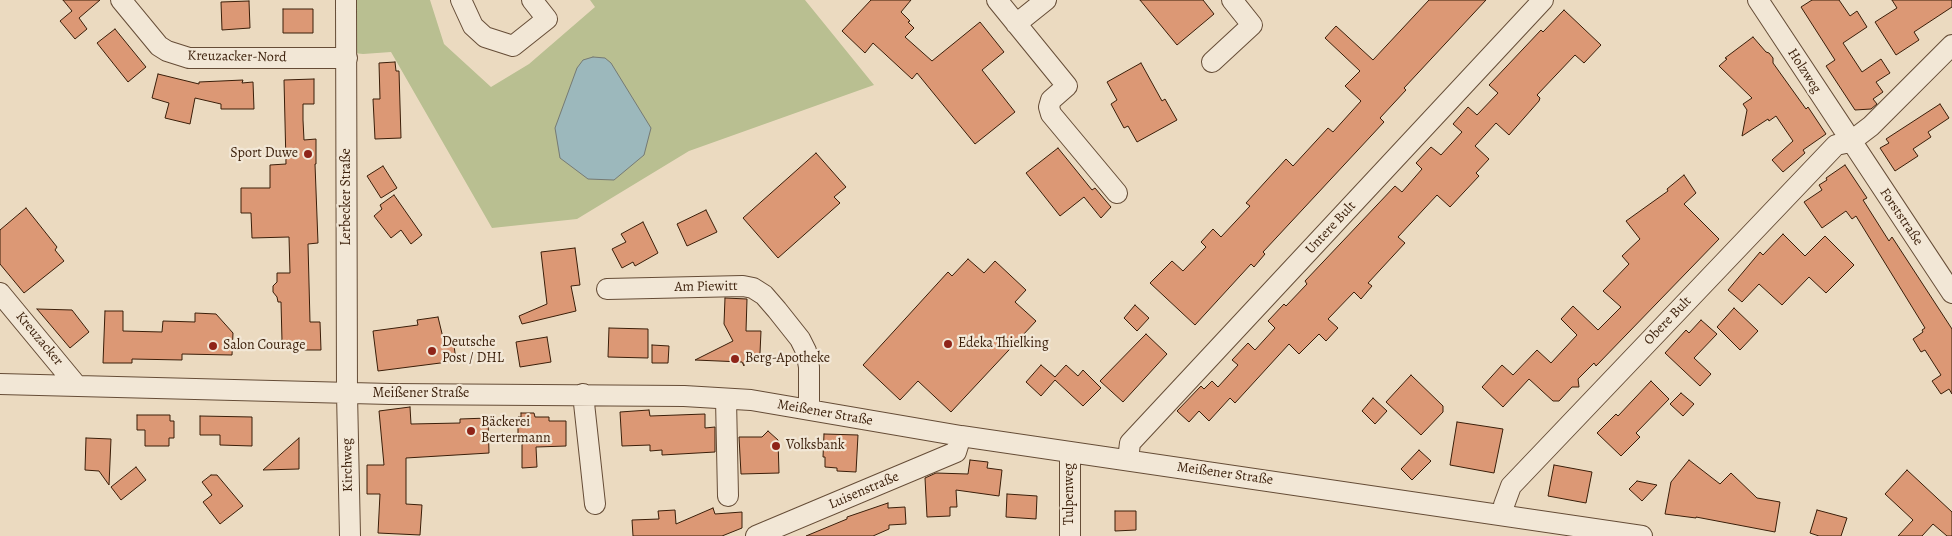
<!DOCTYPE html>
<html>
<head>
<meta charset="utf-8">
<style>
  body { margin:0 }
  canvas { display:block; background:#ebdac0 }
</style>
</head>
<body>
<canvas width="1952" height="536"></canvas>
<script>
const context = document.querySelector('canvas').getContext('2d');
context.lineJoin = 'round';
function fill(path, color) { context.fillStyle = color; context.fill(path, 'evenodd'); }
const toPath = rows => new Path2D(rows.map(r => 'M' + r).join(''));
function trace(path, color, width, dash) { context.strokeStyle = color; context.lineWidth = width; context.lineCap = dash ? 'butt' : 'round'; context.setLineDash(dash || []); context.stroke(path); }
function write(font, color, halo, rows, align = 'center') {
  context.font = font + ' Alegreya,serif'; context.lineWidth = 4.5; context.setLineDash([]); context.textBaseline = 'middle'; context.strokeStyle = halo; context.fillStyle = color; for (const [text, x, y, turn = 0] of rows) {
    context.save(); context.translate(x, y); context.rotate((+turn || 0) * Math.PI / 180); context.textAlign = isNaN(turn) ? turn : align; if (halo) context.strokeText(text, 0, 0); context.fillText(text, 0, 0); context.restore();
  }
}
fill(toPath([
  [335,0,430,0,444,44,491,87,529,64,595,7,590,0,805,0,874,85,689,151,577,219,492,228,391,52,363,54,336,51]
]), '#b9bf91');
const water = toPath([
  [593,57,605,58,611,63,651,128,644,155,614,180,588,179,560,158,555,128,577,68,583,60,593,57]
]);
fill(water, '#9cb8bc');
trace(water, '#757a74', 1);
const building = toPath([
  [63,0,100,0,79,18,87,29,75,39,60,21,72,11,63,0],
  [871,0,911,0,901,12,910,21,908,22,914,28,905,37,932,61,980,22,1004,52,982,70,1015,112,975,144,917,73,912,79,873,43,865,53,842,31,871,0],
  [1140,0,1203,0,1214,14,1177,45,1140,0],
  [1429,0,1486,0,1404,88,1406,90,1380,118,1384,122,1263,252,1265,254,1254,267,1251,264,1195,325,1150,283,1172,261,1183,271,1206,247,1201,242,1213,229,1221,237,1250,206,1246,203,1286,159,1293,166,1328,128,1333,132,1361,101,1345,86,1360,71,1325,38,1336,26,1373,60,1429,0],
  [1812,0,1839,0,1850,16,1857,11,1867,27,1843,43,1862,72,1881,59,1890,73,1876,82,1883,92,1873,99,1877,104,1871,109,1855,110,1826,66,1835,60,1801,7,1812,0],
  [1892,0,1952,0,1952,7,1914,32,1919,40,1896,55,1875,22,1897,8,1892,0],
  [249,1,250,28,222,30,221,2,249,1],
  [283,9,313,9,313,33,283,33,283,9],
  [1564,10,1601,45,1584,63,1575,55,1537,95,1540,98,1539,101,1509,135,1496,123,1475,146,1489,159,1476,173,1479,176,1450,207,1437,195,1398,237,1405,243,1368,283,1372,286,1361,299,1354,292,1328,319,1338,328,1326,341,1319,334,1299,354,1289,344,1235,403,1230,398,1209,421,1199,411,1189,422,1177,411,1201,386,1204,389,1212,381,1218,387,1238,365,1232,360,1248,343,1255,350,1275,328,1268,321,1284,304,1286,306,1307,284,1305,281,1395,186,1402,192,1422,169,1416,163,1431,147,1441,155,1462,132,1453,124,1468,107,1477,115,1498,93,1489,85,1541,30,1543,32,1564,10],
  [115,29,146,67,128,82,97,43,115,29],
  [1753,37,1766,52,1769,53,1773,58,1773,63,1806,109,1808,107,1826,134,1803,150,1805,153,1783,172,1772,160,1793,141,1776,116,1769,121,1768,119,1742,136,1747,110,1743,104,1752,98,1719,66,1727,59,1725,58,1753,37],
  [395,62,396,71,399,71,401,138,375,139,373,99,380,99,379,63,395,62],
  [1141,63,1162,101,1165,99,1177,120,1137,142,1128,126,1124,128,1111,104,1117,100,1107,82,1141,63],
  [158,74,199,84,199,82,243,80,242,83,253,82,254,109,221,109,221,104,195,98,190,124,165,118,169,103,152,98,158,74],
  [314,79,314,104,303,104,303,120,304,140,316,139,316,164,315,164,318,243,308,244,310,322,320,322,321,350,297,350,297,344,288,344,288,341,282,341,281,302,278,302,277,297,273,292,273,286,277,282,277,273,290,273,289,237,252,238,251,213,241,213,241,188,270,188,270,165,286,164,284,80,314,79],
  [1940,104,1949,118,1928,132,1931,137,1913,149,1918,156,1895,171,1880,148,1889,143,1886,139,1940,104],
  [1058,148,1092,190,1095,188,1111,207,1101,218,1084,197,1060,216,1026,173,1058,148],
  [816,153,846,187,834,197,840,203,778,258,743,218,816,153],
  [1845,165,1867,198,1863,200,1889,241,1892,237,1952,329,1952,394,1949,389,1941,394,1932,381,1941,375,1925,350,1921,352,1913,339,1923,332,1922,330,1925,328,1856,216,1852,219,1846,211,1822,228,1804,202,1822,190,1819,185,1827,180,1826,178,1845,165],
  [383,166,397,188,381,198,367,176,383,166],
  [1684,175,1696,193,1684,204,1719,239,1596,366,1594,363,1578,379,1579,387,1572,387,1559,401,1553,401,1529,379,1503,407,1482,387,1502,365,1513,375,1537,350,1551,363,1577,335,1561,319,1573,306,1598,330,1621,307,1603,291,1629,264,1622,256,1640,239,1626,221,1668,191,1667,189,1684,175],
  [394,195,422,235,411,244,401,230,391,238,374,216,382,209,380,205,394,195],
  [26,208,57,247,55,250,64,261,24,293,0,264,0,230,26,208],
  [706,210,717,232,687,246,677,224,706,210],
  [643,222,658,253,635,266,633,262,622,268,612,249,626,242,621,234,643,222],
  [1783,234,1805,256,1825,236,1854,265,1826,293,1809,277,1782,305,1759,284,1742,302,1728,290,1760,252,1763,255,1783,234],
  [575,248,580,285,571,286,576,311,522,324,519,316,547,304,541,252,575,248],
  [968,259,984,273,995,261,1026,290,1015,302,1036,321,951,412,918,381,900,400,863,365,948,272,952,276,968,259],
  [725,298,747,299,746,331,761,331,760,353,753,362,744,362,744,366,742,362,695,360,733,341,724,324,725,298],
  [1135,305,1149,318,1137,331,1124,318,1135,305],
  [1734,308,1758,331,1740,350,1717,327,1734,308],
  [37,309,72,310,89,332,70,348,37,309],
  [105,311,123,311,123,331,162,332,163,321,195,322,195,313,216,314,233,333,232,355,182,354,182,360,132,359,132,363,103,363,105,311],
  [438,317,445,346,454,345,456,361,378,371,373,331,418,325,417,320,438,317],
  [1701,320,1717,334,1694,358,1711,374,1700,386,1665,353,1686,330,1689,333,1701,320],
  [609,328,648,329,648,358,608,357,609,328],
  [1146,334,1167,354,1123,402,1100,381,1146,334],
  [547,337,551,362,520,367,516,342,547,337],
  [652,345,669,346,668,363,652,363,652,345],
  [1041,365,1055,377,1066,365,1078,376,1083,370,1101,388,1083,406,1055,380,1041,396,1026,382,1041,365],
  [1411,375,1443,406,1443,412,1421,435,1386,402,1411,375],
  [1651,381,1669,399,1636,433,1640,437,1621,456,1597,433,1616,414,1618,416,1651,381],
  [1681,393,1694,404,1683,416,1670,404,1681,393],
  [1373,398,1387,411,1375,424,1362,411,1373,398],
  [410,407,411,424,460,423,460,419,488,418,489,453,406,458,406,504,422,505,420,535,378,533,380,494,367,494,367,465,384,465,379,411,410,407],
  [649,410,650,416,705,414,705,428,715,427,715,452,662,455,662,450,650,451,650,445,622,446,620,412,649,410],
  [521,413,534,413,535,417,549,417,549,421,566,421,566,446,536,447,537,467,522,468,522,443,518,443,518,417,521,417,521,413],
  [137,415,170,415,170,421,174,421,174,438,169,438,169,446,145,446,145,430,137,430,137,415],
  [200,416,252,417,252,446,220,445,220,435,200,435,200,416],
  [1457,422,1503,429,1494,473,1450,465,1457,422],
  [768,431,778,440,779,473,741,474,739,437,762,437,768,431],
  [824,434,858,435,856,472,837,471,837,468,825,467,825,457,823,457,824,434],
  [86,438,111,439,109,485,99,471,85,470,86,438],
  [299,438,299,469,263,470,299,438],
  [1419,450,1431,461,1412,480,1401,469,1419,450],
  [970,460,988,462,987,468,1002,470,999,496,956,490,957,507,950,507,950,516,927,517,925,478,936,473,968,474,970,460],
  [1689,460,1720,484,1731,473,1757,498,1780,502,1775,532,1696,517,1696,518,1665,514,1671,482,1689,460],
  [1554,465,1592,472,1586,503,1548,496,1554,465],
  [136,467,146,480,121,500,111,487,136,467],
  [1907,470,1952,512,1952,536,1947,536,1933,524,1922,536,1898,536,1913,520,1885,494,1907,470],
  [211,475,217,475,243,506,220,524,203,502,212,495,202,482,211,475],
  [1637,481,1657,485,1642,501,1629,489,1637,481],
  [1007,494,1037,496,1036,519,1006,517,1007,494],
  [888,503,888,508,905,507,906,524,889,525,889,529,873,536,806,536,847,519,847,517,888,503],
  [713,508,715,514,742,512,742,528,722,536,633,536,632,520,659,519,658,511,675,510,676,524,713,508],
  [1817,510,1847,518,1841,536,1819,536,1810,533,1817,510],
  [1115,511,1136,511,1136,530,1115,531,1115,511]
]);
fill(building, '#dc9875');
trace(building, '#3a1e09', 1);
const minor = toPath([
  [121,0,159,46,167,51,189,58,347,58],
  [346,0,347,393,350,536],
  [461,0,473,26,485,37,513,46,547,19,532,0],
  [997,0,1067,86,1051,100,1049,107,1051,114,1117,193],
  [1758,0,1952,293],
  [1016,24,1046,0],
  [1212,62,1252,25,1232,0],
  [607,289,743,286,753,288,764,295,777,310,800,339,806,351,809,367,809,409],
  [0,293,77,386],
  [0,384,390,394,684,396,751,400,961,436,1642,536],
  [583,394,595,504],
  [726,399,728,496],
  [1128,460,1130,443,1543,0],
  [1503,515,1504,505,1511,486,1836,145,1850,142,1871,126,1952,45],
  [756,536,956,452,961,436],
  [1070,536,1070,452]
]);
trace(minor, '#664d37', 22);
trace(minor, '#f2e7d6', 20);
for (const [x, y, r, color] of [
  [308,154,5,"#8f2418"],
  [948,344,5,"#8f2418"],
  [213,346,5,"#8f2418"],
  [432,351,5,"#8f2418"],
  [735,359,5,"#8f2418"],
  [471,431,5,"#8f2418"],
  [776,446,5,"#8f2418"]
]) { const dot = new Path2D(); dot.arc(x, y, r, 0, 2 * Math.PI); context.fillStyle = color; context.fill(dot); trace(dot, '#f2e7d6', 2); }
write('14px', '#3a1e09', '#f2e7d6', [
  ["Kreuzacker-Nord",237,57,1],
  ["Holzweg",1804,71,57],
  ["Lerbecker Straße",347,197,-90],
  ["Forststraße",1901,217,56],
  ["Untere Bult",1331,228,-47],
  ["Am Piewitt",706,287,-1],
  ["Obere Bult",1668,321,-46],
  ["Kreuzacker",39,339,50],
  ["Meißener Straße",421,394],
  ["Meißener Straße",825,413,10],
  ["Kirchweg",348,465,-91],
  ["Meißener Straße",1225,474,8],
  ["Luisenstraße",864,491,-23],
  ["Tulpenweg",1070,494,-90]
]);
write('14px', '#3a1e09', '#f2e7d6', [
  ["Sport Duwe",298,154,"right"],
  ["Deutsche",442,343],
  ["Post / DHL",442,359],
  ["Edeka Thielking",958,344],
  ["Salon Courage",223,346],
  ["Berg-Apotheke",745,359],
  ["Bäckerei",481,423],
  ["Bertermann",481,439],
  ["Volksbank",786,446]
], 'left');
</script>
</body>
</html>
